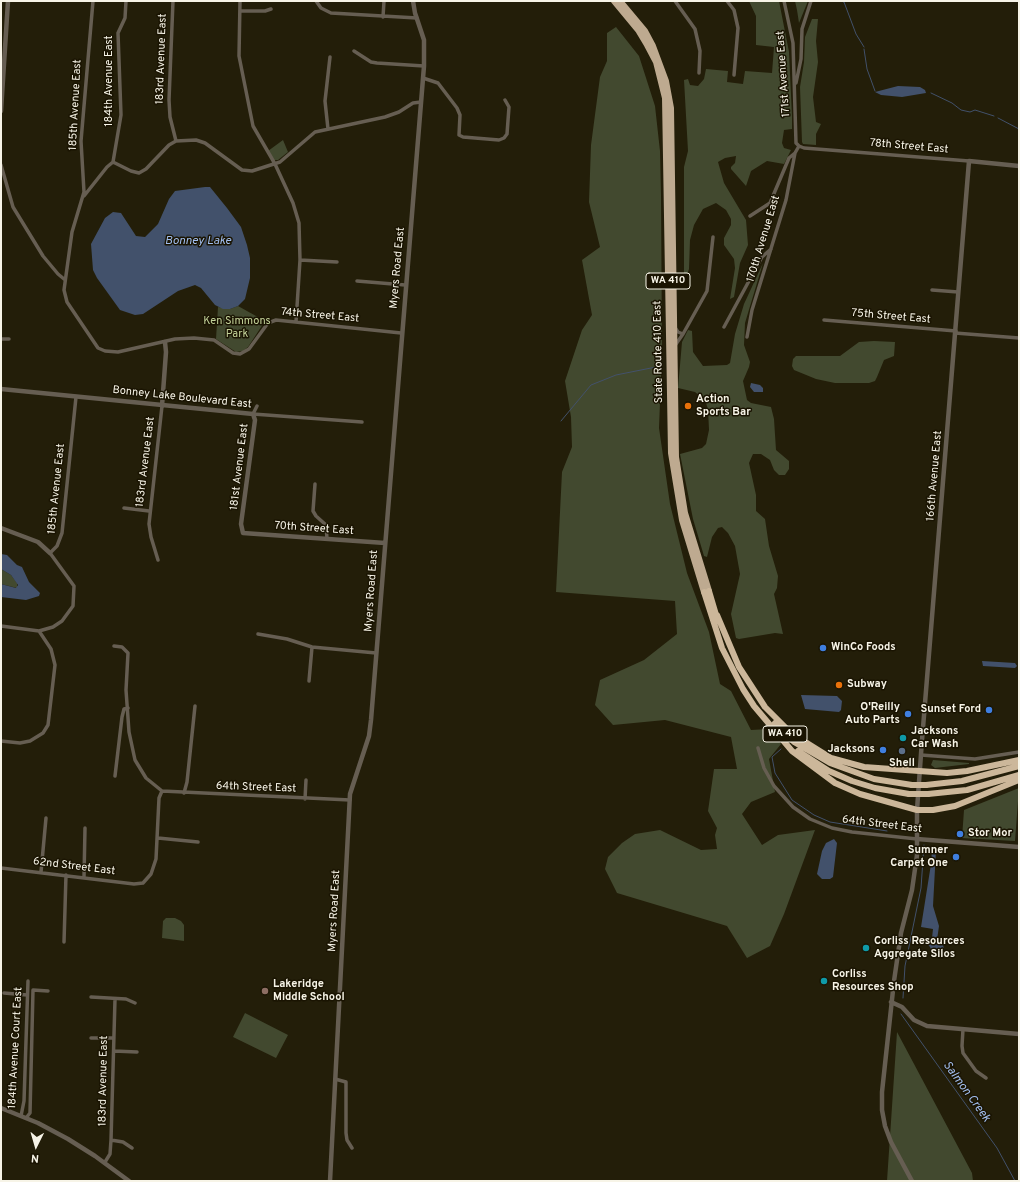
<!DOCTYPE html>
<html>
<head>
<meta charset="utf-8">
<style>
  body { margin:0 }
  #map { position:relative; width:1020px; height:1182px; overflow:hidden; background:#231e09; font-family:Overpass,sans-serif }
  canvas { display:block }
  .frame { position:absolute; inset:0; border:2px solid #f7f4e7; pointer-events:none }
  .north { position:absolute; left:16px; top:1126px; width:40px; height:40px; -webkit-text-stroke:3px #1a1402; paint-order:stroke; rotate:185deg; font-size:11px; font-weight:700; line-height:16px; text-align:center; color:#f7f4e7 }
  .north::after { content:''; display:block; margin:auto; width:14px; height:18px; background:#f7f4e7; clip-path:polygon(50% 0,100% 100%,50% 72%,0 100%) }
</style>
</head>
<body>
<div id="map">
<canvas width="1020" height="1182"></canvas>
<div class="frame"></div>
<div class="north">N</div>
</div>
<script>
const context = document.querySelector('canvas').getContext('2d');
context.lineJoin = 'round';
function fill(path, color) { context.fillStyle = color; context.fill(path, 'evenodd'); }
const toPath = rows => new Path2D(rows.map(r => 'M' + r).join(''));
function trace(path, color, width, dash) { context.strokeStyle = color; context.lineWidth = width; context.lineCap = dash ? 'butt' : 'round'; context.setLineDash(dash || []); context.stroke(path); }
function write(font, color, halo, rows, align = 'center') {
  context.font = font + ' Overpass,sans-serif'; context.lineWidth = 3; context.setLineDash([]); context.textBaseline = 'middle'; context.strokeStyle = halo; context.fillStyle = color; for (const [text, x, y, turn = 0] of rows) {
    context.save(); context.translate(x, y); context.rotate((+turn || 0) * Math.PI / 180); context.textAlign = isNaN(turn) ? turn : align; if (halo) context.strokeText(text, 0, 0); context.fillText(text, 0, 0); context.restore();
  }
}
fill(toPath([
  [749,1,779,1,789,52,792,116,792,129,784,130,782,143,784,148,791,150,784,164,767,161,751,171,746,186,731,169,731,167,735,163,736,156,725,158,718,162,724,183,746,220,748,245,740,263,734,297,730,299,735,268,734,259,724,245,724,238,731,225,731,219,726,210,716,203,703,209,694,225,690,240,689,269,687,275,684,274,684,167,688,151,684,80,688,79,690,85,698,86,704,79,706,69,728,71,727,82,743,84,745,71,772,73,774,47,756,45,756,16],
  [795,1,808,1,799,23,797,10],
  [812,19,818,19,816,41,818,62,813,97,816,122,821,124,816,134,816,145,803,144,802,142,800,87,804,62,805,37],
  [616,27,639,56,655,106,660,151,661,195,662,352,659,428,670,504,687,573,709,632,720,684,731,691,751,730,769,729,781,744,769,759,775,792,751,802,742,814,762,845,778,835,815,830,784,914,770,946,747,958,727,926,617,893,605,869,608,857,622,843,635,834,660,830,701,850,717,849,715,835,717,828,708,811,714,769,737,769,731,737,665,720,613,725,595,705,600,680,644,660,677,634,675,601,556,592,562,472,572,447,571,417,565,381,582,330,592,315,582,260,600,247,589,202,591,145,600,77,607,61,607,33],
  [283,140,288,152,278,160,274,160,268,151],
  [763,263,745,323,744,345,750,362,749,367,743,381,747,400,751,403,771,407,774,419,776,450,789,461,789,469,785,475,779,475,774,470,770,460,761,454,753,454,749,463,756,495,756,511,765,519,769,546,778,576,777,588,774,594,783,634,775,633,739,639,736,638,731,614,740,574,735,546,728,533,722,527,718,528,712,537,707,557,704,556,693,519,680,454,702,448,706,444,709,430,708,409,705,400,695,392,678,388,682,342,688,330,692,331,693,352,703,366,727,365,730,363,735,334,744,304],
  [238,306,265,321,248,347,243,351,236,352,216,339,218,307,230,309],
  [874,341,895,342,894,356,884,360,877,377,875,381,869,383,835,383,816,379,794,370,792,366,793,359,796,356,840,356,859,342],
  [1,569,11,575,17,583,17,588,1,584],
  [933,760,969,763,969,764,935,768,931,765],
  [1019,788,1015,841,962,838,964,810],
  [175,918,181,921,184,925,184,941,162,938,163,921,166,918],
  [245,1013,288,1035,276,1058,233,1037],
  [897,1032,972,1173,973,1181,887,1181]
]), '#42492f');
fill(toPath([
  [898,86,920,87,925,90,926,93,902,97,881,95,875,92],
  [205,187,210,187,227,208,241,227,247,245,250,258,250,278,245,299,238,306,230,309,223,309,215,305,201,288,195,285,178,291,143,314,135,315,120,310,97,278,93,270,91,244,105,218,113,212,121,213,136,236,145,237,158,224,169,199,175,191],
  [751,383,760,385,763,388,763,392,754,392,750,387],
  [1,554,7,555,17,565,22,567,29,582,40,593,39,596,26,600,1,597,1,584,16,588,18,585,11,575,1,569],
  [982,661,1015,663,1017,666,1015,668,983,666],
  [801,695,837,696,842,701,841,710,839,712,805,709],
  [834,839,837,843,833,877,830,879,822,879,817,874,822,851,826,843],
  [932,850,936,850,933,906,939,926,937,940,943,944,944,950,943,954,939,957,934,956,930,947,924,940,924,938,926,937,932,938,933,929,921,927,931,864]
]), '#42516b');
trace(toPath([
  [841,1,844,2,856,34,864,47],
  [864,49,867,69,875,91],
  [931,93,952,103,961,110,970,112,975,110,994,116],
  [998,118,1019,129],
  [561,421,591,385,616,375,661,366],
  [781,749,772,757,775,773,792,800,814,815,830,822,887,831],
  [903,998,905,966,921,888,924,845],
  [901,1014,997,1148,1015,1181]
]), '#42516b', 1);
trace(toPath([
  [93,1,81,141,84,192,72,232,64,290,67,302,98,348,105,351,118,352,175,339,194,338,214,340,233,353,240,354,249,349,268,323,276,320,401,333],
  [173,1,169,100,170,117,176,141],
  [240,1,239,56,253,126,275,164,293,203,299,223,300,260,296,322],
  [316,1,321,8,331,13,417,18],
  [675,1,695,29,700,51,699,73],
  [727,1,734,10,738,28,734,75],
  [784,1,793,43,796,143,799,146],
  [240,11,265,11,271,9],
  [383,17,384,1],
  [354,51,371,62,377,63,424,66],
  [423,78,438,83,457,108,460,115,459,135,463,137,499,140,504,138,507,134,509,107,505,100],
  [796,83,801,59,802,29,811,1],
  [328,129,325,101,330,57],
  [799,146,804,148,969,161],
  [113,162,131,171,139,173,146,169,169,145,176,141,196,140,205,143,242,170,252,171,280,162,315,132,385,117,399,112,413,103,421,102],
  [113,162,121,115,118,33,125,18,126,1],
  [1,165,13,207,43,256,58,274,64,279],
  [84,196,107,167,113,162],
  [750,216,770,203,789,158,795,153],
  [300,260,337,262],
  [357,281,405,285],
  [932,290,958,292],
  [824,320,956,331],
  [724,327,762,257,771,249],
  [955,333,1019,338],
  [683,334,707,291,713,237],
  [747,337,752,310,786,200,795,153,799,146],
  [1,339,9,339],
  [676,344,683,334,678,332,676,329],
  [257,406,253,414,362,422],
  [315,484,313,511,316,516,326,525,327,539],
  [124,508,149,511],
  [158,560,151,537,149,524,162,406],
  [1,626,39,631,53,627,62,621,73,606,74,586,50,553,57,546,62,533,76,397],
  [258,634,287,639,312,647,376,653],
  [114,646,122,647,128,653,126,690,129,732,135,760,146,778,162,791,350,800],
  [309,681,312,647],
  [1,741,20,743,30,741,43,733,48,725,55,665,51,649,39,631],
  [758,748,764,768,774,786,793,807,810,819,832,828,852,832,917,839],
  [921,755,975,759,1019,752],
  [115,776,122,717,124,709,128,708],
  [184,793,187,782,195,706],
  [305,799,306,780],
  [158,838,198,842],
  [1,868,134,884,143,883,151,874,156,859,159,798,162,791],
  [41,872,46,818],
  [84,877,85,828],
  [64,942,66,875],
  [4,993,27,995],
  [91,997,126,999,135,1003],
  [963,1029,962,1046,963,1053,976,1071,986,1078],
  [91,1038,114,1038],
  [114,1051,137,1052],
  [335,1079,346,1082,346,1133,347,1140,352,1148],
  [21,1116,24,1101,28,981],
  [26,1118,30,1113,33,990,48,991],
  [111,1140,123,1142,132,1148],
  [105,1162,110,1154,111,1140,115,999]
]), '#665e52', 3.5);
trace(toPath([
  [1,111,8,1],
  [1,389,253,414,255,420,241,524,243,533,385,543],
  [162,406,166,352,165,342],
  [1,528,38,542,50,553],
  [917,839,1019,847],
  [891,1002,902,1007,914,1020,927,1026,1019,1034],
  [1,1108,38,1123,68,1139,95,1156,129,1181],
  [330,1181,350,794,369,736,371,720,424,66,424,40,415,13,413,1],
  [912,1181,891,1142,885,1126,882,1110,882,1092,894,981,901,933,912,890,917,855,917,810,922,740,969,161,1019,166]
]), '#665e52', 4.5);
trace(toPath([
  [614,1,638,30,647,45,656,62,665,98,671,453,682,520,704,592],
  [620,1,645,31,653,46,666,81,671,108,676,457,685,513,709,591]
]), '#beaa90', 6);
trace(toPath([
  [709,591,717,618],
  [704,592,722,648,743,689,754,706,792,751,835,783,860,794,917,810,933,810,955,806,1019,780],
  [717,615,739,667,765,707,791,733,831,758,864,767,947,773,967,771,1019,760],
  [775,723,794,742,830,763,874,779,912,785],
  [798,751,829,771,852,781,875,788,909,794],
  [926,785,962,781,1019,766],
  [928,794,967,790,1019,775]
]), '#ccb79a', 6);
trace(toPath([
  [912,785,926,785],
  [909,794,928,794]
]), '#ccb79a', 6);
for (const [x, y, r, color] of [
  [688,406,4,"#e8710a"],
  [823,648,4,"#3f7fe0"],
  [839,685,4,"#e8710a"],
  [989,710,4,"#3f7fe0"],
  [908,714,4,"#3f7fe0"],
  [903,738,4,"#0f9aa8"],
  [883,750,4,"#3f7fe0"],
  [902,751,4,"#5c6f8a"],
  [960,834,4,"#3f7fe0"],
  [956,857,4,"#3f7fe0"],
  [866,948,4,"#0f9aa8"],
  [824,981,4,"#0f9aa8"],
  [265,991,4,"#8d6e63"]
]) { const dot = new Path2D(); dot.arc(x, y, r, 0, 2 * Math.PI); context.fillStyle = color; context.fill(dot); trace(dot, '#1a1402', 1.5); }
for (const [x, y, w] of [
  [668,281,44],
  [785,734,44]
]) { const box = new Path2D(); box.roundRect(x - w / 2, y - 8, w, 16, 3); context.fillStyle = '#1a1402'; context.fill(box); trace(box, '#f7f4e7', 1); }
write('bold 10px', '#f7f4e7', null, [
  ["WA 410",668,281],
  ["WA 410",785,734]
]);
write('11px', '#f7f4e7', '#1a1402', [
  ["183rd Avenue East",162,59,-88],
  ["171st Avenue East",784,74,-94],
  ["184th Avenue East",110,81,-90],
  ["185th Avenue East",76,105,-87],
  ["78th Street East",909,147,5],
  ["170th Avenue East",764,239,-73],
  ["Myers Road East",398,268,-85],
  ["74th Street East",320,316,5],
  ["75th Street East",891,317,5],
  ["State Route 410 East",659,352,-91],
  ["Bonney Lake Boulevard East",182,398,6],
  ["183rd Avenue East",146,462,-83],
  ["181st Avenue East",240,467,-83],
  ["166th Avenue East",935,476,-85],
  ["185th Avenue East",57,489,-84],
  ["70th Street East",314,529,4],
  ["Myers Road East",372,591,-86],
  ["64th Street East",256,788,2],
  ["64th Street East",882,825,7],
  ["62nd Street East",74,867,7],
  ["Myers Road East",335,911,-87],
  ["184th Avenue Court East",16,1048,-87],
  ["183rd Avenue East",104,1081,-89]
]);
write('11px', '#c4d39a', '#1a1402', [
  ["Ken Simmons",237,322],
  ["Park",237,335]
]);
write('bold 11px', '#f7f4e7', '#1a1402', [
  ["Action",696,400],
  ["Sports Bar",696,413],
  ["WinCo Foods",831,648],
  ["Subway",847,685],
  ["O'Reilly",900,708,"right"],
  ["Auto Parts",900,721,"right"],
  ["Sunset Ford",981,710,"right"],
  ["Jacksons",911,732],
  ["Car Wash",911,745],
  ["Jacksons",875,750,"right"],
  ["Shell",902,764,"center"],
  ["Stor Mor",968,834],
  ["Sumner",948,851,"right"],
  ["Carpet One",948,864,"right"],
  ["Corliss Resources",874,942],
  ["Aggregate Silos",874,955],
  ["Corliss",832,975],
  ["Resources Shop",832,988],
  ["Lakeridge",273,985],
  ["Middle School",273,998]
], 'left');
write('italic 12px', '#a2bff0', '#1a1402', [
  ["Bonney Lake",198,242],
  ["Salmon Creek",966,1092,54]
]);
</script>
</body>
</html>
